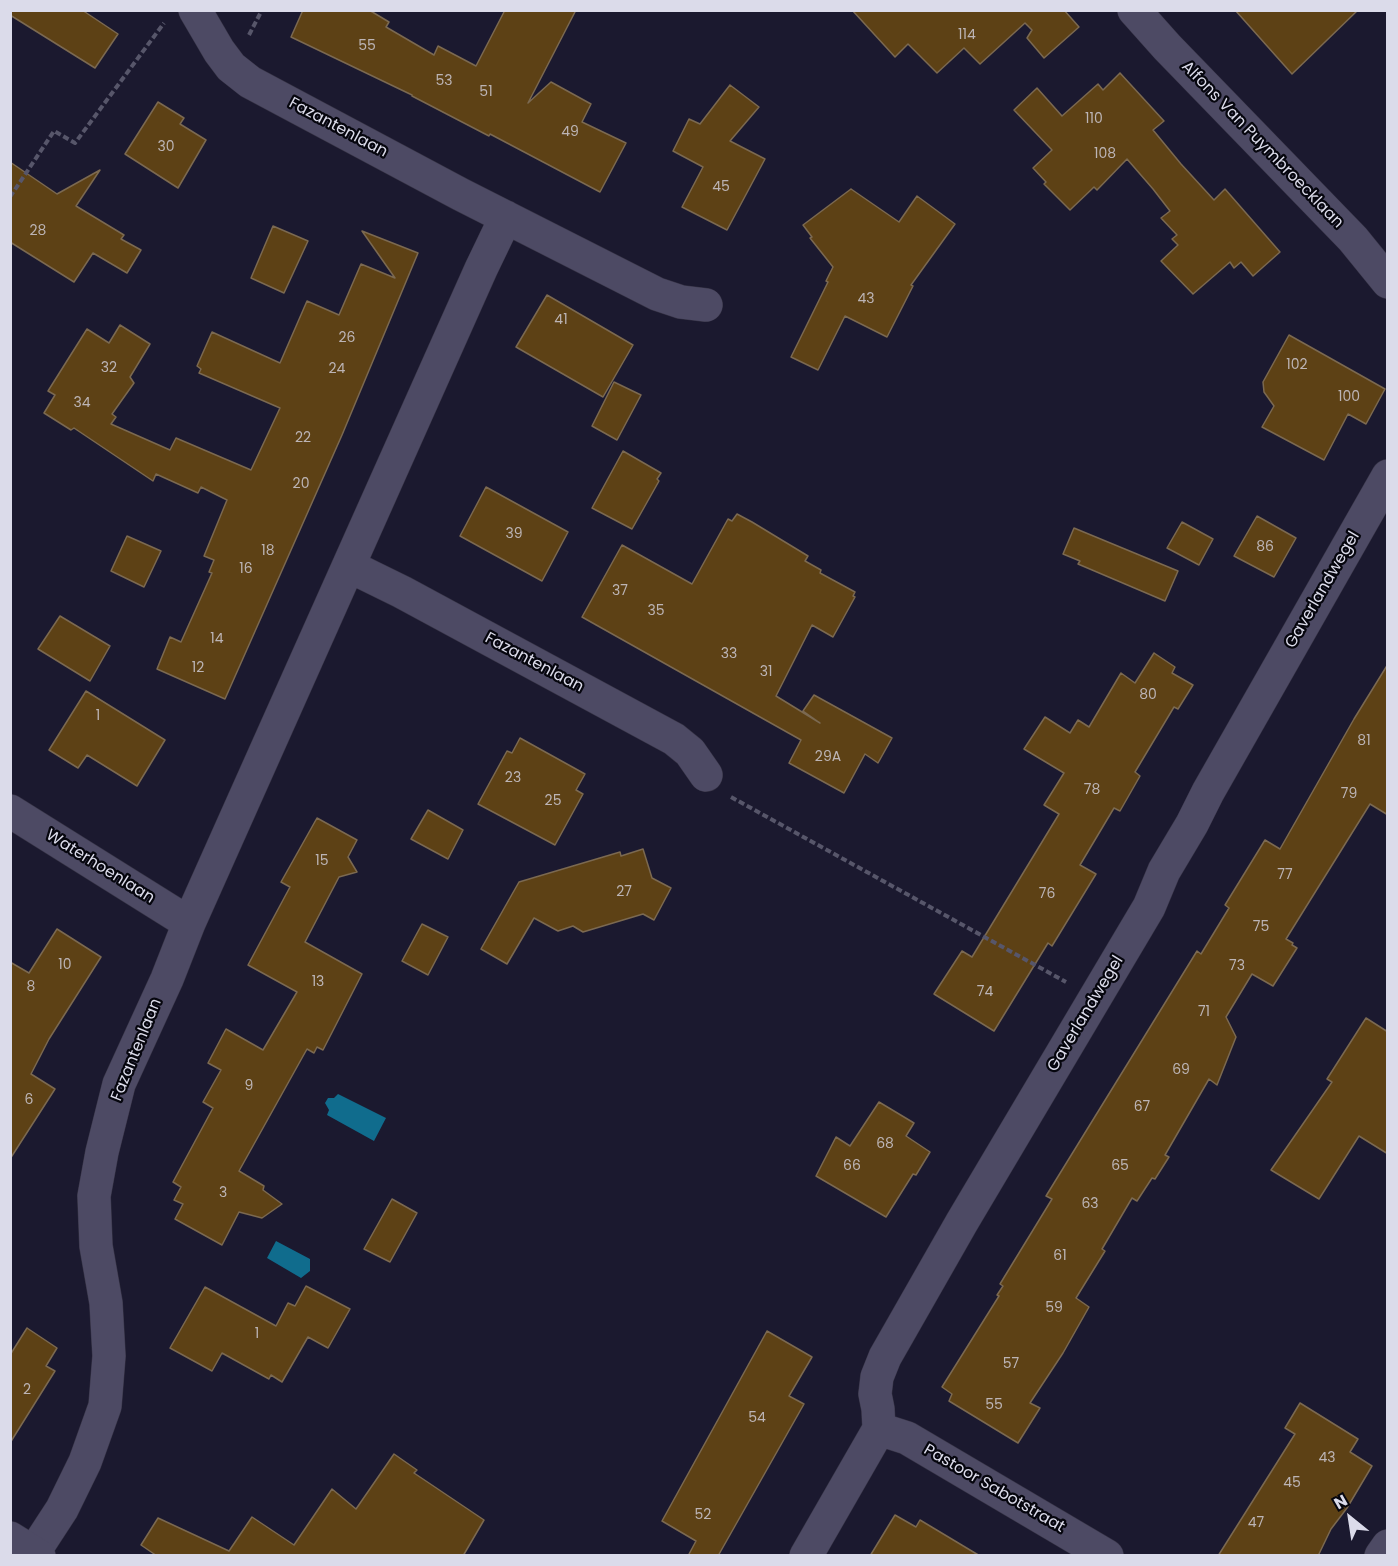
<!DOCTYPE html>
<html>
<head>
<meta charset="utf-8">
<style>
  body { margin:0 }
  #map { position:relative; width:1398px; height:1566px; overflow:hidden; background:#1b192f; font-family:Poppins,sans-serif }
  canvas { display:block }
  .frame { position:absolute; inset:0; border:12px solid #dbdbea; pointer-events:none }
  .north { position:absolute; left:1320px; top:1488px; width:60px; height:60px; -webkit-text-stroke:4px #06060e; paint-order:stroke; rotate:330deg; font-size:16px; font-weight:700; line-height:24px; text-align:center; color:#dbdbea }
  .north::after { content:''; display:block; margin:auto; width:21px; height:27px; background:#dbdbea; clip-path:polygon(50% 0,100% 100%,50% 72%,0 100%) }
</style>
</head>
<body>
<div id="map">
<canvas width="1398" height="1566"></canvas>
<div class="frame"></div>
<div class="north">N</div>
</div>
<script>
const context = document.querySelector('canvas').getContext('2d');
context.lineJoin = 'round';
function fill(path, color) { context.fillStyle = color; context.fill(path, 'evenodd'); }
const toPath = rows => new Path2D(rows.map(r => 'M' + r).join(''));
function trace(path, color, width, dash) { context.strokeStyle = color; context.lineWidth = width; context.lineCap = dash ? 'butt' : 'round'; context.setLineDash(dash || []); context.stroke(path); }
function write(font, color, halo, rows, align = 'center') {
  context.font = font + ' Poppins,sans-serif'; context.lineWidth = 4.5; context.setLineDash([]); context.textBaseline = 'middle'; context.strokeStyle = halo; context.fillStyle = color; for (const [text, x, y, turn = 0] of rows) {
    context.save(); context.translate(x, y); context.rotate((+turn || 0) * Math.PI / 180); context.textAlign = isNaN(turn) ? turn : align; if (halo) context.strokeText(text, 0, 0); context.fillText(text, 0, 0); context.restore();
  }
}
fill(toPath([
  [338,1094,386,1118,374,1141,327,1115,329,1110,325,1103,328,1098,334,1098],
  [276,1241,310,1259,310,1271,301,1278,267,1258]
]), '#106c8d');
const building = toPath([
  [10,10,82,10,118,34,95,68,10,15,10,10],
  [303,10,369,10,389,22,386,27,434,55,438,46,476,66,505,10,576,10,528,103,551,82,591,104,582,122,626,143,600,192,490,134,489,136,412,96,412,95,291,37,303,10],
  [852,10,1064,10,1079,27,1044,58,1027,38,1032,30,1025,23,980,64,964,48,937,73,908,44,895,57,852,10],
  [1235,10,1358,10,1292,74,1235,10],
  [1120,73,1164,121,1153,130,1181,164,1214,200,1225,189,1280,252,1253,276,1241,262,1234,268,1230,262,1193,294,1161,261,1178,245,1172,239,1177,235,1161,218,1170,211,1153,189,1127,159,1097,190,1094,187,1070,210,1044,184,1046,182,1033,168,1052,150,1014,110,1037,88,1062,116,1098,84,1103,90,1120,73],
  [730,85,759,107,730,141,765,159,727,230,682,207,703,167,673,151,689,119,700,124,730,85],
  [158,102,184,118,180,124,206,140,178,188,125,154,158,102],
  [10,162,57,194,100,170,76,206,124,235,121,239,141,250,127,273,93,253,74,282,10,242,10,162],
  [851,189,899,222,917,196,955,224,911,285,913,286,887,337,845,316,818,370,791,357,828,282,826,281,833,267,810,238,812,237,803,225,851,189],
  [273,226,308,241,284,293,251,278,273,226],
  [362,231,418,253,342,435,225,699,157,669,170,637,181,642,212,573,209,572,214,560,204,556,227,500,201,487,198,493,156,474,153,481,74,428,71,430,44,413,55,395,48,391,87,329,109,343,120,325,150,344,130,377,134,383,112,414,116,417,111,424,170,450,176,438,251,470,280,408,199,373,201,369,197,366,212,332,280,363,307,301,339,315,361,264,395,278,362,231],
  [547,295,633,345,603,397,516,347,547,295],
  [1289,335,1385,389,1366,424,1348,414,1324,460,1262,427,1274,406,1264,392,1263,382,1289,335],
  [614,382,641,395,617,440,592,426,614,382],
  [623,451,661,473,657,479,659,481,632,529,592,508,623,451],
  [486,487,568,532,542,581,460,536,486,487],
  [737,514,752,522,808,556,805,561,821,570,820,573,855,592,853,596,855,597,833,637,812,625,776,696,820,723,803,711,814,695,892,738,878,763,865,754,844,793,789,763,801,740,582,617,622,545,692,584,728,519,732,521,737,514],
  [1257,516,1296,538,1274,577,1234,556,1257,516],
  [1182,522,1213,539,1199,565,1167,548,1182,522],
  [1074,528,1178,571,1165,601,1078,564,1080,561,1063,554,1074,528],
  [127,536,161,551,144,587,111,571,127,536],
  [60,616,110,646,90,681,38,649,60,616],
  [1154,653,1175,667,1172,673,1193,685,1178,709,1174,707,1135,772,1140,776,1120,811,1114,808,1080,865,1096,874,1052,946,1048,943,994,1031,934,994,962,951,972,957,1059,814,1044,805,1064,773,1024,749,1045,717,1070,733,1078,720,1089,727,1121,673,1135,683,1154,653],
  [1388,664,1388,815,1370,804,1286,939,1293,943,1292,945,1297,948,1273,986,1252,974,1226,1017,1236,1037,1217,1085,1209,1079,1165,1155,1169,1157,1155,1179,1152,1178,1137,1201,1132,1198,1102,1249,1105,1251,1076,1298,1089,1307,1063,1353,1030,1403,1040,1408,1018,1443,949,1401,952,1394,942,1387,999,1296,997,1295,1003,1286,1000,1284,1052,1199,1046,1196,1197,951,1201,954,1229,908,1225,905,1265,840,1280,849,1354,719,1388,664],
  [86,691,165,740,137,786,87,755,78,768,49,750,86,691],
  [520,738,585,774,576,790,583,794,555,845,478,804,507,751,512,753,520,738],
  [428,810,463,830,448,859,411,839,428,810],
  [317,818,357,840,348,857,357,872,339,877,305,942,362,974,323,1050,317,1047,314,1053,307,1049,239,1171,264,1186,263,1190,282,1204,262,1218,239,1212,222,1245,175,1219,183,1204,174,1200,181,1187,173,1182,213,1108,203,1102,221,1070,208,1063,226,1029,263,1050,297,992,248,965,290,887,281,882,317,818],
  [643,849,652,878,671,888,654,920,643,914,583,932,573,926,558,931,534,918,507,964,481,949,519,882,620,852,621,856,643,849],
  [422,924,448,937,428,975,402,961,422,924],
  [57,929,101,957,49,1039,31,1074,55,1089,10,1159,10,962,29,973,57,929],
  [1366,1018,1388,1032,1388,1154,1359,1136,1319,1199,1271,1170,1332,1082,1327,1079,1366,1018],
  [879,1102,914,1123,906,1136,930,1152,916,1175,913,1174,886,1217,816,1176,836,1137,850,1146,879,1102],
  [392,1199,417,1213,390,1262,364,1249,392,1199],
  [306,1286,350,1309,328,1348,308,1337,282,1382,271,1375,269,1379,222,1353,212,1371,170,1348,205,1287,276,1326,288,1303,295,1306,306,1286],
  [27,1328,57,1348,46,1366,55,1371,10,1443,10,1355,27,1328],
  [767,1331,812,1357,789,1396,804,1404,718,1556,688,1556,696,1541,662,1521,767,1331],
  [1300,1403,1358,1439,1350,1452,1372,1466,1347,1508,1331,1529,1318,1556,1218,1556,1295,1434,1285,1428,1300,1403],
  [394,1454,417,1470,414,1473,484,1520,463,1556,157,1556,141,1545,158,1518,229,1551,252,1517,294,1545,332,1489,356,1509,394,1454],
  [895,1515,916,1527,920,1520,980,1556,870,1556,895,1515]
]);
fill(building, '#5d4115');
trace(building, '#7b6951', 1.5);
const minor = toPath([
  [195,10,219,51,231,67,250,82,460,194,657,294,681,302,706,305],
  [1134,10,1167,47,1353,239,1388,282],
  [349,566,402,592,674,739,690,752,706,775],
  [10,811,189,923],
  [879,1429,907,1438,1107,1556],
  [34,1552,62,1509,85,1462,105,1406,109,1356,106,1303,96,1246,94,1196,102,1152,119,1084,167,979,189,923,481,269,506,217],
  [806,1556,879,1429,878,1409,875,1394,877,1377,885,1357,962,1222,1149,907,1164,871,1192,824,1208,792,1388,476],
  [1381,1556,1388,1546]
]);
const secondary = toPath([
  [10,1538,39,1556]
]);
trace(minor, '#363345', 34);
trace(secondary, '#363345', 34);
trace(toPath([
  [249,35,262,10],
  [10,197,54,131,75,143,164,23],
  [731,797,1066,982]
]), '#57566a', 4, [6, 3]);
trace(minor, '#4d4a64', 33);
trace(secondary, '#4d4a64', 33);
write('14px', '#bcb4b5', null, [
  ["114",967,35],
  ["55",367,46],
  ["53",444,81],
  ["51",486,92],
  ["110",1094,119],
  ["49",570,132],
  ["30",166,147],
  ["108",1105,154],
  ["45",721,187],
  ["28",38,231],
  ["43",866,299],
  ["41",561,320],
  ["26",347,338],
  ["102",1297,365],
  ["32",109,368],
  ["24",337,369],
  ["100",1349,397],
  ["34",82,403],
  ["22",303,438],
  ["20",301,484],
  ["39",514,534],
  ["86",1265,547],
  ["18",268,551],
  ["16",246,569],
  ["37",620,591],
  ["35",656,611],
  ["14",217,639],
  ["33",729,654],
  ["12",198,668],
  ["31",766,672],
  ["80",1148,695],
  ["1",98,716],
  ["81",1364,741],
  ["29A",828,757],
  ["23",513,778],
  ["78",1092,790],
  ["79",1349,794],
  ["25",553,801],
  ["15",322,861],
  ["77",1285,875],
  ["27",624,892],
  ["76",1047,894],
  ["75",1261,927],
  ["10",65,965],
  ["73",1237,966],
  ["13",318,982],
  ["8",31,987],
  ["74",985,992],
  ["71",1204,1012],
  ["69",1181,1070],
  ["9",249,1086],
  ["6",29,1100],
  ["67",1142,1107],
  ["68",885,1144],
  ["66",852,1166],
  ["65",1120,1166],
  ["3",223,1193],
  ["63",1090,1204],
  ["61",1060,1256],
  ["59",1054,1308],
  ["1",257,1334],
  ["57",1011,1364],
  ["2",27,1390],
  ["55",994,1405],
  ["54",757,1418],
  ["43",1327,1458],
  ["45",1292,1483],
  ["52",703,1515],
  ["47",1256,1523]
]);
write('16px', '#dbdbea', '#06060e', [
  ["Fazantenlaan",338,128,28],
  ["Alfons Van Puymbroecklaan",1262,145,46],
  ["Gaverlandwegel",1323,590,-60],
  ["Fazantenlaan",534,663,28],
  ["Waterhoenlaan",100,867,32],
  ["Gaverlandwegel",1086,1014,-59],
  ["Fazantenlaan",137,1050,-68],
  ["Pastoor Sabotstraat",994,1489,30]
]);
</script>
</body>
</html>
